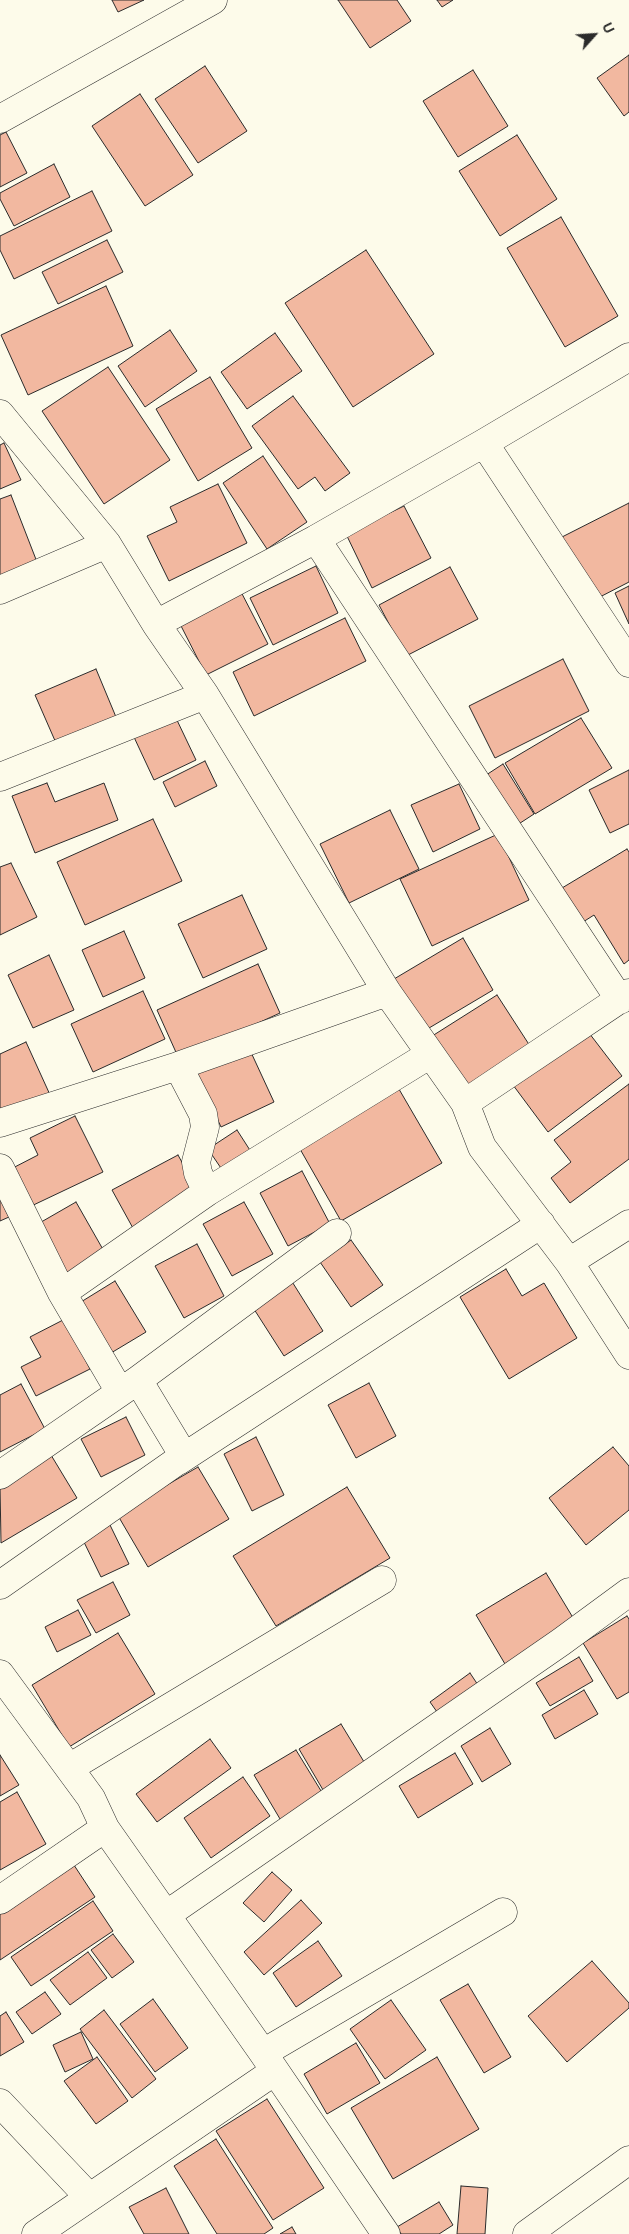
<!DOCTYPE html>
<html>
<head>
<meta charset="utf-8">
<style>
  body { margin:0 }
  #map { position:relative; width:629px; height:2234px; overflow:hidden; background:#fdfbea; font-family:Figtree,sans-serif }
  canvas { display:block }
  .north { position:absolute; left:569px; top:10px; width:50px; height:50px; -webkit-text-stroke:4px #fdfbea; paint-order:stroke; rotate:64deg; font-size:14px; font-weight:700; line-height:20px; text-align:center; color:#2b2b2b }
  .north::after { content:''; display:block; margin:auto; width:18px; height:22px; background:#2b2b2b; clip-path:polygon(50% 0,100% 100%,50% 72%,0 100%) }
</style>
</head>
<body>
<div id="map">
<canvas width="629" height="2234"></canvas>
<div class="north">U</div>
</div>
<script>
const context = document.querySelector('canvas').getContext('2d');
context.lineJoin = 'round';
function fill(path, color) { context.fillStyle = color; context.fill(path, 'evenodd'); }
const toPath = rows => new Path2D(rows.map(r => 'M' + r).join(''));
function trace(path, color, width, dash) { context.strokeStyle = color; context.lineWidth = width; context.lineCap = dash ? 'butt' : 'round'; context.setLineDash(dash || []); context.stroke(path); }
const building = toPath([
  [112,0,144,0,118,12,112,0],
  [338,0,397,0,411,21,370,48,338,0],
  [437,0,453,0,442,7,437,0],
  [629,55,629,112,624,116,597,78,629,55],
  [205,66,247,131,198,163,155,99,205,66],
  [473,70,508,126,458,157,423,101,473,70],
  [140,94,193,175,145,206,92,126,140,94],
  [6,132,27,173,0,187,0,135,6,132],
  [517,135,557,199,500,236,459,171,517,135],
  [54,164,70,197,14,226,0,199,0,193,54,164],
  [92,191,112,231,14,279,0,250,0,236,92,191],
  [561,217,618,316,565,347,507,248,561,217],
  [107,240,123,272,58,304,42,272,107,240],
  [366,250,434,354,353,407,285,303,366,250],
  [106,286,133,346,28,395,1,335,106,286],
  [170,330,197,371,145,407,118,366,170,330],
  [275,333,302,371,247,409,221,372,275,333],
  [108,367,170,460,104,504,42,411,108,367],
  [210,377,252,448,198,481,156,409,210,377],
  [293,396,350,473,325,491,315,477,298,489,252,426,293,396],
  [4,443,21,480,0,489,0,445,4,443],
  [263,456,307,522,267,549,223,483,263,456],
  [218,484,247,543,169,581,147,536,177,522,170,507,218,484],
  [11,495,37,562,0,577,0,499,11,495],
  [629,503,629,582,594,600,562,537,629,503],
  [404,506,431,558,372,588,346,534,404,506],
  [316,566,338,613,273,645,250,598,316,566],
  [450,567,478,619,406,656,379,605,450,567],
  [629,586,629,624,615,593,629,586],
  [239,588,268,644,206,675,178,620,239,588],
  [345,618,366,661,254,716,233,672,345,618],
  [563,659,589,711,495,758,469,706,563,659],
  [96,669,116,717,56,743,35,695,96,669],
  [175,716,196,760,154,780,133,735,175,716],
  [581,718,612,768,535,814,505,763,581,718],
  [205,761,217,786,175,807,163,782,205,761],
  [503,764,534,814,511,829,480,779,503,764],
  [629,770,629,824,610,833,589,790,629,770],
  [47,783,55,802,104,783,118,820,35,853,12,796,47,783],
  [459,784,480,829,433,852,411,805,459,784],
  [390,810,419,869,349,903,320,844,390,810],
  [153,819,182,881,85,925,57,862,153,819],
  [498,834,529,900,432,946,400,879,498,834],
  [627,849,629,852,629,960,624,964,594,915,583,922,562,888,627,849],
  [11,863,37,917,0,935,0,867,11,863],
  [242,895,267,949,203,978,178,924,242,895],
  [124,931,145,978,103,997,82,950,124,931],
  [463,938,493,990,424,1031,394,979,463,938],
  [49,955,74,1010,33,1028,8,975,49,955],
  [258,964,280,1013,179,1059,157,1010,258,964],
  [143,991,165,1039,93,1072,71,1024,143,991],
  [497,995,530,1046,461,1089,429,1038,497,995],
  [586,1029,622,1076,548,1132,513,1085,586,1029],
  [26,1042,51,1097,0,1120,0,1054,26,1042],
  [249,1048,274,1102,221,1127,196,1072,249,1048],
  [396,1084,442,1163,341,1221,296,1142,396,1084],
  [629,1084,629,1159,570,1203,551,1178,571,1162,554,1140,629,1084],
  [75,1116,103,1172,25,1209,7,1171,38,1155,30,1138,75,1116],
  [237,1130,255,1158,227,1177,208,1149,237,1130],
  [178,1155,200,1195,134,1230,112,1190,178,1155],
  [302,1171,330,1224,288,1246,260,1193,302,1171],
  [0,1198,9,1217,0,1221,0,1198],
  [76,1202,105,1253,65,1276,36,1225,76,1202],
  [244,1202,273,1254,232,1276,203,1224,244,1202],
  [351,1240,383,1285,351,1307,320,1262,351,1240],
  [197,1244,224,1296,184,1318,155,1266,197,1244],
  [506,1269,522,1296,544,1283,577,1338,509,1379,460,1297,506,1269],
  [291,1280,323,1331,284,1356,252,1306,291,1280],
  [115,1281,146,1332,106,1356,76,1305,115,1281],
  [65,1319,90,1369,36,1396,21,1367,41,1357,30,1337,65,1319],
  [369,1383,396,1436,356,1458,328,1405,369,1383],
  [21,1384,45,1429,0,1452,0,1395,21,1384],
  [126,1417,145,1455,101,1477,81,1439,126,1417],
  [256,1437,284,1495,252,1511,224,1454,256,1437],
  [613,1447,629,1466,629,1510,586,1545,549,1498,613,1447],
  [51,1455,77,1498,1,1543,0,1486,51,1455],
  [198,1467,229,1519,148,1567,117,1514,198,1467],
  [347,1487,390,1558,276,1626,233,1556,347,1487],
  [110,1525,129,1564,101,1577,82,1538,110,1525],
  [546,1573,575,1621,505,1664,476,1615,546,1573],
  [113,1582,130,1615,96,1633,77,1600,113,1582],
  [78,1610,91,1635,57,1652,45,1627,78,1610],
  [627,1616,629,1619,629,1692,617,1699,583,1643,627,1616],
  [118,1633,155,1694,69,1747,32,1685,118,1633],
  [579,1657,593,1681,550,1706,536,1683,579,1657],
  [470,1673,482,1691,442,1719,430,1702,470,1673],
  [584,1690,598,1714,555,1739,542,1715,584,1690],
  [341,1724,369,1770,326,1795,299,1749,341,1724],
  [490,1728,511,1764,482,1782,461,1746,490,1728],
  [210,1739,231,1768,157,1822,136,1794,210,1739],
  [296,1750,326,1799,283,1824,254,1775,296,1750],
  [455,1753,473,1784,418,1818,399,1786,455,1753],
  [0,1755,19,1785,0,1796,0,1755],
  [243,1777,270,1816,211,1858,184,1818,243,1777],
  [17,1792,46,1844,0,1870,0,1802,17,1792],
  [70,1859,95,1897,0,1960,0,1905,70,1859],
  [272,1872,292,1890,264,1922,243,1903,272,1872],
  [301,1900,322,1923,264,1975,244,1952,301,1900],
  [93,1901,113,1931,31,1986,11,1957,93,1901],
  [113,1934,134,1962,112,1978,91,1950,113,1934],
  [318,1941,342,1976,296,2007,273,1973,318,1941],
  [88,1952,107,1978,70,2005,50,1980,88,1952],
  [592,1961,629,2003,629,2008,567,2062,528,2016,592,1961],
  [468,1984,511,2057,484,2073,440,2000,468,1984],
  [45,1992,61,2014,32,2034,16,2012,45,1992],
  [153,1999,188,2048,155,2072,120,2024,153,1999],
  [391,2000,426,2050,385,2079,350,2029,391,2000],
  [104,2010,156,2079,132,2098,80,2029,104,2010],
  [6,2012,24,2042,0,2056,0,2016,6,2012],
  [81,2032,93,2059,65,2072,53,2045,81,2032],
  [356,2043,380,2083,327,2114,304,2074,356,2043],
  [97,2057,128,2101,96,2124,64,2081,97,2057],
  [437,2057,479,2129,393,2179,351,2108,437,2057],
  [267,2099,324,2188,273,2220,216,2131,267,2099],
  [216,2139,273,2228,264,2234,217,2234,174,2166,216,2139],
  [461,2186,488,2188,485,2234,457,2234,461,2186],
  [166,2188,189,2234,144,2234,129,2207,166,2188],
  [439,2202,453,2225,439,2234,401,2234,397,2227,439,2202],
  [292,2227,296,2234,280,2234,292,2227]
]);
fill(building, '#f2b8a0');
trace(building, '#2b2b2b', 1);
const minor = toPath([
  [0,119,213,0],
  [0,414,107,544,156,624,205,695,387,992,465,1103,482,1147,569,1262,629,1355],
  [484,443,629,663],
  [316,539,620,1000],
  [0,590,107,544],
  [156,624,316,539,484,443,629,357],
  [0,777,205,695],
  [178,1066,203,1114,205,1127,196,1162,198,1173,207,1192],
  [465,1103,629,993],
  [0,1123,178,1066,387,992],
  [0,1168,62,1293,120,1392],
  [569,1262,629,1224],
  [62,1293,207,1192,429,1055],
  [178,1461,541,1224],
  [0,1475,138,1380,337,1233],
  [0,1585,180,1459,181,1452,179,1448,138,1380],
  [0,1674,91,1798,105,1828,263,2053,386,2234],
  [69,1768,382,1580],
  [0,1900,105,1828],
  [166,1915,561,1642,629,1592],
  [263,2053,503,1912],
  [0,2103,89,2197],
  [36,2234,275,2071],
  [527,2234,629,2160]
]);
trace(minor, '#2b2b2b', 29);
trace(minor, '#fdfbea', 28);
</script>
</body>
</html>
